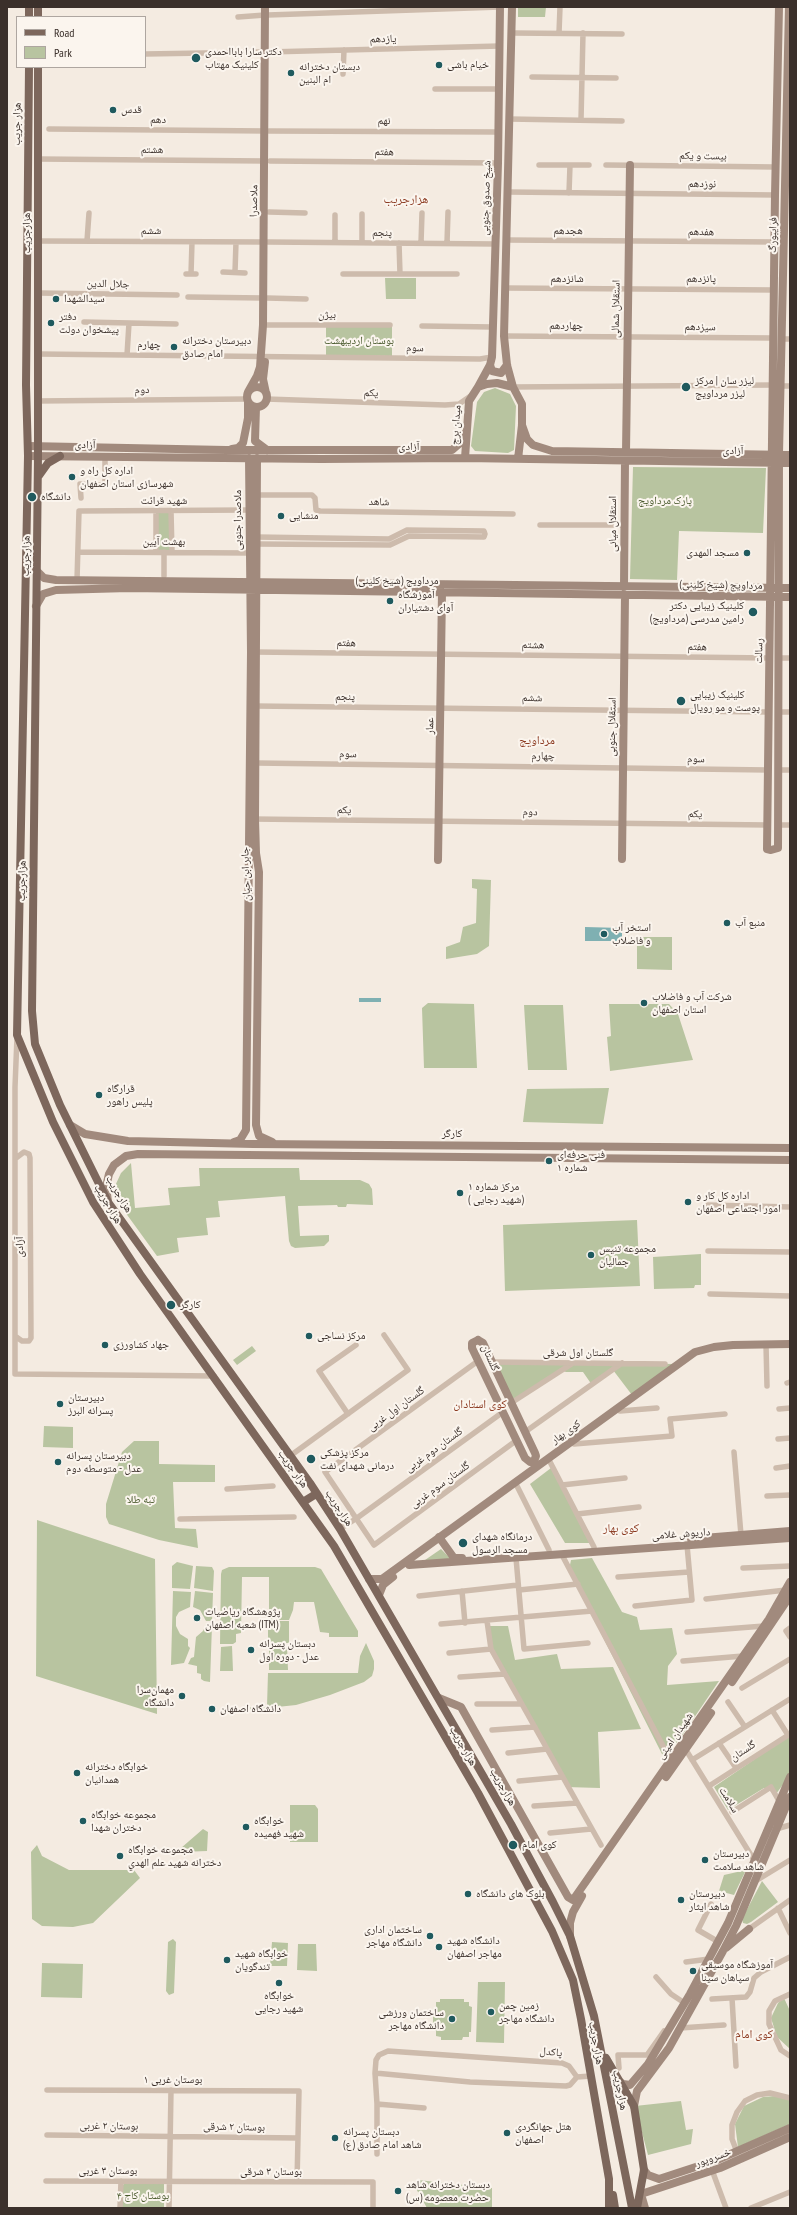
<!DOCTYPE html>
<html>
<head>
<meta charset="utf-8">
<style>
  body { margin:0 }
  #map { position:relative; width:797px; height:2215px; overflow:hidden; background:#f4ebe1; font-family:"PT Sans Narrow",sans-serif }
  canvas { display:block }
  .frame { position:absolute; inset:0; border:8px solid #3b302b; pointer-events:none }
  .legend { position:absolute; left:16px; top:16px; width:130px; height:52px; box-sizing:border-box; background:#fbf5ee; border:1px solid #aea6a0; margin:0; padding:5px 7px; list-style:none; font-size:12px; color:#3b302b }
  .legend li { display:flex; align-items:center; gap:8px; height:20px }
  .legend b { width:20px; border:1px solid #aea6a0 }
</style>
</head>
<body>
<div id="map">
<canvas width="797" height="2215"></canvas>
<div class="frame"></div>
<ul class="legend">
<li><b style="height:5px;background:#7d675c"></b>Road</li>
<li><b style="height:11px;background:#b8c4a0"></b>Park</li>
</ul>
</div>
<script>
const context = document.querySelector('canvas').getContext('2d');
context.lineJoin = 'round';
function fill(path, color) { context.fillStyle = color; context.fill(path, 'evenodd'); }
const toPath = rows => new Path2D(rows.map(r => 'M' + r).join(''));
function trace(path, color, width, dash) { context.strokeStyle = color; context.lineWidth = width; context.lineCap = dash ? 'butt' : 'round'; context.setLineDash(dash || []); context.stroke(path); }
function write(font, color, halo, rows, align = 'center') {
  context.font = font + ' "PT Sans Narrow","Noto Naskh Arabic",sans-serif'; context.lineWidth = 4; context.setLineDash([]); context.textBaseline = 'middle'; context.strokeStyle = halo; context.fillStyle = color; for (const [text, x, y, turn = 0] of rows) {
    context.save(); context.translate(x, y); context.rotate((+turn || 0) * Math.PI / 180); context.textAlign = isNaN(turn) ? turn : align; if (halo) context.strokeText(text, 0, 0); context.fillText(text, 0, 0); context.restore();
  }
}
fill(toPath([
  [518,7,546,7,545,17,518,17],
  [385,278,416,278,416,299,386,299],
  [326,327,392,327,392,356,326,355],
  [495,388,510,394,516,406,514,450,508,453,475,451,471,446,477,402,484,392],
  [633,467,766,468,763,533,679,531,677,580,630,579],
  [156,511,171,511,172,552,156,552],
  [472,879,491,880,489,946,477,954,446,959,446,947,460,942,463,927,476,923,477,889,472,888],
  [637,937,672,937,672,970,637,969],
  [428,1003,474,1004,477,1068,424,1068,422,1008],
  [609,1004,669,1004,678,1014,693,1060,610,1071,607,1037,611,1036],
  [524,1005,563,1005,567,1070,528,1070],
  [609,1088,603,1124,523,1122,527,1089],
  [131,1163,135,1208,170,1205,168,1188,200,1186,199,1168,299,1168,300,1180,360,1180,369,1184,372,1189,373,1205,347,1204,346,1207,338,1207,337,1205,298,1206,300,1236,329,1235,329,1241,324,1246,295,1248,291,1246,289,1241,285,1196,218,1201,220,1217,206,1218,208,1235,177,1238,179,1252,157,1256,117,1201,115,1186,121,1173],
  [637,1220,640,1286,505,1291,503,1225],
  [701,1254,701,1285,695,1285,694,1288,654,1289,653,1257],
  [252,1346,256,1351,237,1365,233,1360],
  [492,1362,573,1363,676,1364,632,1395,613,1370,592,1385,583,1372,566,1372,563,1371,511,1403],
  [44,1426,73,1427,73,1448,43,1447],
  [134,1441,159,1441,159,1464,215,1465,215,1482,173,1482,175,1528,196,1529,198,1548,159,1540,109,1524,106,1517,106,1504,122,1452],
  [551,1468,590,1543,565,1543,530,1484],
  [37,1520,155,1559,157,1714,36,1676],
  [441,1549,452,1560,426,1562,425,1560],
  [592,1558,622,1612,637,1617,640,1630,672,1628,677,1654,668,1666,667,1685,719,1681,681,1737,664,1758,569,1570,571,1560],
  [177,1562,193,1566,190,1589,172,1588,172,1566],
  [196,1566,212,1567,214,1571,213,1591,194,1588],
  [229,1567,315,1567,321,1569,358,1631,358,1637,329,1637,329,1633,320,1632,314,1602,294,1602,293,1610,289,1620,269,1620,269,1577,242,1577,241,1633,236,1634,236,1642,233,1644,220,1644,221,1574,222,1570],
  [173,1591,191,1592,190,1607,179,1612,176,1617,176,1626,180,1634,188,1639,188,1646,190,1648,184,1663,171,1665],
  [195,1591,213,1593,212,1621,206,1621,200,1610,193,1607],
  [268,1621,289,1621,289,1643,268,1643],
  [206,1624,212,1625,210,1682,204,1681,201,1679,201,1674,197,1673,197,1666,188,1664,191,1658,194,1657,196,1637,203,1631],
  [487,1626,508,1626,515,1660,557,1654,561,1669,613,1667,641,1729,598,1732,600,1788,566,1787,489,1643],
  [366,1643,374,1661,374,1669,372,1676,364,1682,330,1695,296,1705,239,1711,232,1709,267,1706,268,1673,358,1673,360,1656],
  [232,1646,233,1671,220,1671,221,1647],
  [287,1647,288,1670,269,1670,269,1648],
  [790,1735,790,1775,776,1794,764,1788,728,1810,714,1787],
  [290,1805,315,1805,318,1809,318,1842,290,1842],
  [203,1829,208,1832,207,1851,181,1852,181,1848],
  [37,1845,42,1856,69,1870,134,1870,140,1878,93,1923,73,1927,42,1926,32,1919,31,1852],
  [746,1870,734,1895,719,1891,724,1875],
  [762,1881,778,1902,751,1922,747,1924,743,1923,742,1919],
  [173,1939,176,1942,174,1993,169,1995,166,1991,168,1942],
  [272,1942,288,1943,287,1966,270,1966],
  [298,1944,316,1944,317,1971,297,1970],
  [42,1963,83,1964,82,1998,41,1997],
  [478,1982,505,1982,504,2043,476,2042],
  [784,1998,790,2011,790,2049,777,2037,771,2018,778,2003],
  [440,1999,464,1999,464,2002,469,2002,469,2006,472,2007,471,2032,469,2032,469,2037,463,2037,462,2040,441,2040,441,2037,436,2036,436,2031,433,2030,433,2008,436,2008,436,2002,440,2002],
  [775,2096,790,2100,790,2124,738,2147,735,2124,744,2106,763,2097],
  [681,2101,686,2130,693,2129,691,2144,648,2155,635,2106],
  [418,2180,492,2188,492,2208,427,2208,414,2185],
  [124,2184,164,2184,164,2208,122,2208,122,2186]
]), '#b8c4a0');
fill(toPath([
  [585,927,622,928,622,941,585,941],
  [359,998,381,998,381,1002,359,1002]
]), '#7fb0b2');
trace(toPath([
  [268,15,500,7],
  [238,17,265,15],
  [512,33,622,34],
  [559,33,560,7],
  [268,52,500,46],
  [145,54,265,52],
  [343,74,344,50],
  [532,77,616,78],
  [435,89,499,89],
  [509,119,622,121],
  [581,120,583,33],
  [49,129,266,131],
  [269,131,499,132],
  [38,159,265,161],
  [270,161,498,163],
  [539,165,589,165],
  [606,165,775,167],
  [508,192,775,195],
  [569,193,570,165],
  [269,212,305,213],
  [362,214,362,243],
  [335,215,335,242],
  [506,240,774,242],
  [38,241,264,242],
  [87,241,89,213],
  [268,242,496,244],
  [399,243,400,274],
  [421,243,422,213],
  [447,243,448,212],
  [223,272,245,273],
  [235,272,236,242],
  [186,274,196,274],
  [191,274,192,242],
  [343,274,457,274],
  [505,288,774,290],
  [38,293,177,295],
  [188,297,263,298],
  [267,298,306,299],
  [84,322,176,324],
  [263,325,390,325],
  [422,326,493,327],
  [504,336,773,338],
  [782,339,790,339],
  [38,354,480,359,492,357],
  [127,355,129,323],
  [781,386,790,386],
  [513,387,773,385],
  [266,399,445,405,459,404,472,395],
  [37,401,247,399],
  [256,495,312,495,315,498,316,510,320,511,513,514],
  [81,498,80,484,105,485,105,457],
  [156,511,156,552],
  [171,511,172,552],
  [540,525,624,525],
  [256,537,389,539,407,530,484,531,485,534,484,537,409,536,390,545,256,544],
  [78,552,249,553],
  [164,552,164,576],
  [77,580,79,511,249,510],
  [254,652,770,658],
  [778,658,790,658],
  [254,706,769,712],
  [778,712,790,712],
  [256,763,768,770],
  [778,770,790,770],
  [252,819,768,825],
  [778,825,790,825],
  [16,1158,24,1152,29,1154,30,1158,31,1338,29,1341,22,1341,15,1336,15,1087,17,1037],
  [707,1205,790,1207],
  [708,1251,790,1252],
  [710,1294,790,1296],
  [15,1336,15,1374,214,1376],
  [766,1345,767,1386],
  [478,1361,325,1472,374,1545,517,1440],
  [492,1362,665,1364],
  [787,1383,790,1382],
  [511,1403,573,1363],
  [779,1409,790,1408],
  [620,1411,657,1408],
  [348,1414,319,1371,356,1345],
  [525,1432,622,1363],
  [778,1439,790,1438],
  [572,1441,574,1444,672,1436,670,1419,725,1414],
  [734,1452,741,1535],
  [290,1456,408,1370,384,1335],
  [548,1458,594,1547],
  [776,1468,790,1466],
  [515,1482,549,1550],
  [562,1485,625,1478],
  [227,1489,273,1486],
  [767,1496,790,1495],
  [577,1514,639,1507],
  [180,1519,294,1517],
  [340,1529,357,1518,503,1412],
  [562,1555,671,1761],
  [516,1558,524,1649,588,1643],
  [743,1568,790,1566],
  [618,1577,689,1572],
  [519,1590,578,1584],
  [462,1591,465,1623],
  [419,1596,518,1585],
  [706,1599,786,1590],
  [635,1606,692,1600,687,1545],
  [487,1621,491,1649,601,1845],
  [441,1624,592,1611],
  [790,1628,786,1631,790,1637],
  [687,1632,764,1626],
  [449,1653,491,1649],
  [683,1661,743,1656],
  [460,1677,505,1674],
  [742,1688,790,1659],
  [728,1702,745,1727],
  [477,1704,521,1704],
  [772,1710,788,1735],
  [492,1730,535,1727],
  [719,1743,736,1768],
  [686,1750,754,1860],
  [508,1753,547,1749],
  [692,1760,790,1699],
  [519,1781,563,1777],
  [709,1786,790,1734],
  [534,1806,577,1803],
  [732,1812,771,1787,779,1801],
  [776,1829,790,1825],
  [550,1833,591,1829],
  [754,1882,790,1860],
  [711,1904,698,1930,717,1941],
  [778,1908,790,1933],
  [749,1929,790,1900],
  [686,1962,709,1959],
  [656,1977,671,1994,683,2002,686,2000],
  [790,1994,775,2001,769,2011,769,2024,781,2050,790,2056],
  [732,1998,736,2066],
  [712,1999,746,1997,750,1992,754,1978,761,1972,790,1957],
  [680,2028,724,2025],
  [619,2068,618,2055,647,2055,664,2031],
  [375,2073,470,2082,566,2086,570,2085,577,2077,569,2066,562,2063,388,2051,379,2055,376,2060,375,2073,377,2104],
  [577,2077,591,2076],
  [47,2090,299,2091,297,2182],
  [47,2135,298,2138],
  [737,2152,732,2139,732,2125,737,2112,745,2101,757,2095,770,2093,790,2098],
  [377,2154,377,2104,424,2108],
  [712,2170,726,2208],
  [46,2181,373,2182,373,2208],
  [120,2208,121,2181],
  [169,2208,171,2090],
  [751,2208,790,2192]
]), '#cdbbac', 5.5);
trace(toPath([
  [512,7,504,336,507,365,513,387],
  [779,7,775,195,767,849,771,850,778,848,779,454,789,7],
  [265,362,263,379,266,393],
  [490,365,492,371,501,373,507,365],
  [478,387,490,365,492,357,498,163,500,7],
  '247 397a10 10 0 1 1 20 0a10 10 0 1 1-20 0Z',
  [248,392,257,376,260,367,263,325,265,7],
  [256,407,255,441,267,450],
  [522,425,527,439,533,445,552,451,790,455],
  [28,446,226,450,452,450,459,444,466,432],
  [232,449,238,448,243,443,248,418,248,402],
  [626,452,630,165],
  [28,456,321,459,465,458,790,463],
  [257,458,255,819,256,853,259,872,256,1125,259,1136,272,1142],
  [465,458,469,401,478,387,487,384,497,383,513,387,522,404,522,425,518,459],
  [36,570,44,578,56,580,790,588],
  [624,587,625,461],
  [36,606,43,594,56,590,129,588,790,597],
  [622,859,625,595],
  [438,860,442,592],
  [70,1125,85,1134,128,1141,253,1144,790,1148],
  [234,1142,240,1140,246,1130,251,652,249,458],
  [108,1201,106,1187,109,1174,114,1165,126,1156,138,1154,790,1160],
  [478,1340,483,1343,535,1453,536,1456,534,1461,530,1462,525,1458,472,1348,472,1343,478,1340],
  [439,1537,454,1558,462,1558],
  [691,1539,790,1531],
  [407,1561,409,1565,790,1538],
  [369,1579,382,1579,695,1352,714,1347,733,1345,790,1344],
  [379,1595,383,1585,393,1577],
  [732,1682,790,1596],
  [439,1698,461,1707,568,1897,573,1900,769,1619,790,1582],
  [666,1777,711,1713],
  [570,1936,570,1923,573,1912,582,1896],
  [726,1948,749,1929],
  [618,2080,623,2084,630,2085,648,2064,690,1994,728,1923,790,1777],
  [634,2106,637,2091,669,2048,723,1951,736,1926,790,1797],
  [644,2170,648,2175,659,2179,717,2160,790,2128],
  [645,2208,641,2194,720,2168,790,2137]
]), '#a18a7d', 8);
trace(toPath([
  [29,17,29,7],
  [38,17,38,7],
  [29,67,26,385,28,456,17,1035,53,1122,93,1202,140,1274,334,1546,478,1793,552,1931,573,1980,581,2019,609,2179,609,2208],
  [38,67,38,456,32,1011,35,1044,60,1105,108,1202,310,1483,340,1529,511,1824,553,1902,570,1936,594,2016,632,2208],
  [38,477,48,463,60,456],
  [303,1502,316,1494],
  [606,2058,634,2106,644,2170,637,2208],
  [613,2195,615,2208]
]), '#7d675c', 8);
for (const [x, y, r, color] of [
  [196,58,5,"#1f5a5e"],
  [439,65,4,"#1f5a5e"],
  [291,73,4,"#1f5a5e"],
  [113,110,4,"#1f5a5e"],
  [56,299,4,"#1f5a5e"],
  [51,323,4,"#1f5a5e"],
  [174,347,4,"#1f5a5e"],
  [686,387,5,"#1f5a5e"],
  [72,477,4,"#1f5a5e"],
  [32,497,5,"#1f5a5e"],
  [281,516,4,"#1f5a5e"],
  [747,553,4,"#1f5a5e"],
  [390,601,4,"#1f5a5e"],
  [753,612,5,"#1f5a5e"],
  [681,701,5,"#1f5a5e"],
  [727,923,4,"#1f5a5e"],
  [604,934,4,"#1f5a5e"],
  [644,1003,4,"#1f5a5e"],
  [99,1095,4,"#1f5a5e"],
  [549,1161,4,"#1f5a5e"],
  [460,1193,4,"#1f5a5e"],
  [688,1202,4,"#1f5a5e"],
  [591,1255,4,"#1f5a5e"],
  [171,1305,5,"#1f5a5e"],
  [309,1336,4,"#1f5a5e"],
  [105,1345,4,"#1f5a5e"],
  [60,1404,4,"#1f5a5e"],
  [311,1459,5,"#1f5a5e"],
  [58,1462,4,"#1f5a5e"],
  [463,1543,5,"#1f5a5e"],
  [197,1618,4,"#1f5a5e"],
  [251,1650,4,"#1f5a5e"],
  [182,1696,4,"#1f5a5e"],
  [212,1709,4,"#1f5a5e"],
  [77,1773,4,"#1f5a5e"],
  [83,1821,4,"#1f5a5e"],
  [246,1827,4,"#1f5a5e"],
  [513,1845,5,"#1f5a5e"],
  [120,1856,4,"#1f5a5e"],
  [705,1860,4,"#1f5a5e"],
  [468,1894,4,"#1f5a5e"],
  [681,1900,4,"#1f5a5e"],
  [430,1936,4,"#1f5a5e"],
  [439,1947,4,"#1f5a5e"],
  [227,1960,4,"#1f5a5e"],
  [693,1971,4,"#1f5a5e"],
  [279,1983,4,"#1f5a5e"],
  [491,2012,4,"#1f5a5e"],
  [452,2019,4,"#1f5a5e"],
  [507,2133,4,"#1f5a5e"],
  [335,2138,4,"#1f5a5e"],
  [398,2191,4,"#1f5a5e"]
]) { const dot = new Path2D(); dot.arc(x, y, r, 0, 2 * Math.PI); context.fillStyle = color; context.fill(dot); trace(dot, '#fbf5ee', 1.5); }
write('11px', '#3b302b', '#fbf5ee', [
  ["یازدهم",383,39,-1],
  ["دهم",158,120],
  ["نهم",384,121],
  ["هزار جریب",17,124,-89],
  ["هشتم",152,150],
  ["هفتم",384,152,1],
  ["بیست و یکم",703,156,1],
  ["نوزدهم",702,184,1],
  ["شیخ صدوق جنوبی",486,198,-88],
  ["ملاصدرا",254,201,-89],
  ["ششم",151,231],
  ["هجدهم",568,231],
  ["هفدهم",701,232,1],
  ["هزارجریب",27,233,-90],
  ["پنجم",382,233],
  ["فرایبورگ",773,235,-89],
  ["شانزدهم",567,279],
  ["پانزدهم",701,279],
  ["جلال الدین",108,284,1],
  ["استقلال شمالی",616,309,-89],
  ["بیژن",327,315],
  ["چهاردهم",566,326],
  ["سیزدهم",700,327,1],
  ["چهارم",149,345],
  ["سوم",415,348,1],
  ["دوم",142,390,-1],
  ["یکم",371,393,2],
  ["میدان برج",456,425,-86],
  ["آزادی",85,445,1],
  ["آزادی",409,447],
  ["آزادی",733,451],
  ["شهید قرائت",164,501],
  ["شاهد",379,502,1],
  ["ملاصدرا جنوبی",238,520,-90],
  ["استقلال میانی",613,524,-90],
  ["بهشت آیین",164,542],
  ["هزارجریب",26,556,-89],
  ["مرداویج (شیخ کلینی)",397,581],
  ["مرداویج (شیخ کلینی)",721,585,1],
  ["هفتم",346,643,1],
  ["هشتم",533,645,1],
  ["هفتم",697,647,1],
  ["رسالت",759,651,-89],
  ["پنجم",345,697],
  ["ششم",532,698,1],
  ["عمار",430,726,-89],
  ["استقلال جنوبی",612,727,-89],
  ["سوم",348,754,1],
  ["چهارم",543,756,1],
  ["سوم",696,759,1],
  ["یکم",344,810,1],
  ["دوم",530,812,1],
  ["یکم",695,814,1],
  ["جابر ابن حیان",246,874,-92],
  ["هزارجریب",22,881,-89],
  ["کارگر",452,1134],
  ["هزارجریب",119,1194,59],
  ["هزار جریب",108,1204,59],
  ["آزادی",20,1247,-90],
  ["گلستان اول شرقی",578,1353],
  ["گلستان",490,1358,66],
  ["گلستان اول غربی",396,1409,-36],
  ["کوی بهار",566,1432,-35],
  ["گلستان دوم غربی",434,1450,-36],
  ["هزار جریب",293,1469,55],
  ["گلستان سوم غربی",440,1485,-36],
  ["هزارجریب",339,1508,57],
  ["داریوش غلامی",681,1534,-4],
  ["شهیدان امینی",675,1736,-55],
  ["هزار جریب",463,1746,60],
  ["گلستان",743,1751,-33],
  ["هزارجریب",503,1787,60],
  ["سلامت",729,1800,59],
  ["هزار جریب",596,2043,80],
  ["پاکدل",551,2052,6],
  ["بوستان غربی ۱",173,2080],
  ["هزارجریب",620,2090,79],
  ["بوستان ۲ غربی",109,2126,1],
  ["بوستان ۲ شرقی",234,2127,1],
  ["خسروپور",713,2158,-20],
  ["بوستان ۳ غربی",108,2171],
  ["بوستان ۳ شرقی",271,2172]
]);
write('11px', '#3b302b', '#fbf5ee', [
  ["دکتر سارا بابااحمدی",205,52],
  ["کلینیک مهتاب",205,65],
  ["خیام باشی",447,65],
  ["دبستان دخترانه",299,67],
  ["ام البنین",299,80],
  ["قدس",121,110],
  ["سیدالشهدا",64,299],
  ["دفتر",59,317],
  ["پیشخوان دولت",59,330],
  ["دبیرستان دخترانه",182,341],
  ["امام صادق",182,354],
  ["لیزر سان | مرکز",695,381],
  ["لیزر مرداویج",695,394],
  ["اداره کل راه و",80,471],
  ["شهرسازی استان اصفهان",80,484],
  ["دانشگاه",41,497],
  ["منشایی",289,516],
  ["مسجد المهدی",739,553,"right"],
  ["آموزشگاه",398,595],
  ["آوای دشتیاران",398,608],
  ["کلینیک زیبایی دکتر",744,606,"right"],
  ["رامین مدرسی (مرداویج)",744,619,"right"],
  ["کلینیک زیبایی",690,695],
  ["پوست و مو رویال",690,708],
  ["منبع آب",735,923],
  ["استخر آب",612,928],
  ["و فاضلاب",612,941],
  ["شرکت آب و فاضلاب",652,997],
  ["استان اصفهان",652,1010],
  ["قرارگاه",107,1089],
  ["پلیس راهور",107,1102],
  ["فنی حرفه‌ای",557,1155],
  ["شماره ۱",557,1168],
  ["مرکز شماره ۱",468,1187],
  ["( شهید رجایی)",468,1200],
  ["اداره کل کار و",696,1196],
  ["امور اجتماعی اصفهان",696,1209],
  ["مجموعه تنیس",599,1249],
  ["جمالیان",599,1262],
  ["کارگر",180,1305],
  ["مرکز نساجی",317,1336],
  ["جهاد کشاورزی",113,1345],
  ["دبیرستان",68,1398],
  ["پسرانه البرز",68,1411],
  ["مرکز پزشکی",320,1453],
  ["درمانی شهدای نفت",320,1466],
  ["دبیرستان پسرانه",66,1456],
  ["عدل - متوسطه دوم",66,1469],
  ["درمانگاه شهدای",472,1537],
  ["مسجد الرسول",472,1550],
  ["پژوهشگاه رياضيات",205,1612],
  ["شعبه اصفهان (ITM)",205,1625],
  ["دبستان پسرانه",259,1644],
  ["عدل - دوره اول",259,1657],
  ["مهمان‌سرا",174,1690,"right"],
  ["دانشگاه",174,1703,"right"],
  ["دانشگاه اصفهان",220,1709],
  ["خوابگاه دخترانه",85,1767],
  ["همدانیان",85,1780],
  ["مجموعه خوابگاه",91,1815],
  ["دختران شهدا",91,1828],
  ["خوابگاه",254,1821],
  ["شهید فهمیده",254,1834],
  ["کوی امام",522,1845],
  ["مجموعه خوابگاه",128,1850],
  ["دخترانه شهيد علم الهدي",128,1863],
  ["دبیرستان",713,1854],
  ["شاهد سلامت",713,1867],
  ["بلوک های دانشگاه",476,1894],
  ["دبیرستان",689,1894],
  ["شاهد ایثار",689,1907],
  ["ساختمان اداری",422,1930,"right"],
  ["دانشگاه مهاجر",422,1943,"right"],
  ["دانشگاه شهید",447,1941],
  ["مهاجر اصفهان",447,1954],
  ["خوابگاه شهید",235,1954],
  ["تندگویان",235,1967],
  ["آموزشگاه موسیقی",701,1965],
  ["سپاهان سینا",701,1978],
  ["خوابگاه",279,1996,"center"],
  ["شهید رجایی",279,2009,"center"],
  ["زمین چمن",499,2006],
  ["دانشگاه مهاجر",499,2019],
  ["ساختمان ورزشی",444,2013,"right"],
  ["دانشگاه مهاجر",444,2026,"right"],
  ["هتل جهانگردی",515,2127],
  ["اصفهان",515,2140],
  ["دبستان پسرانه",343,2132],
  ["شاهد امام صادق (ع)",343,2145],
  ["دبستان دخترانه شاهد",406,2185],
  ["حضرت معصومه (س)",406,2198]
], 'left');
write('11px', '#4a5a2e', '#fbf5ee', [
  ["بوستان اردیبهشت",359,341],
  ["پارک مرداویج",665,501],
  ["تبه طلا",141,1500],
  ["بوستان کاج ۴",143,2196]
]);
write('12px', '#8c3b22', '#fbf5ee', [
  ["هزارجریب",406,200],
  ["مرداویج",537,741],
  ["کوی استادان",480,1405],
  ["کوی بهار",621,1529],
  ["کوی امام",754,2035]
]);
</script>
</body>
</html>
